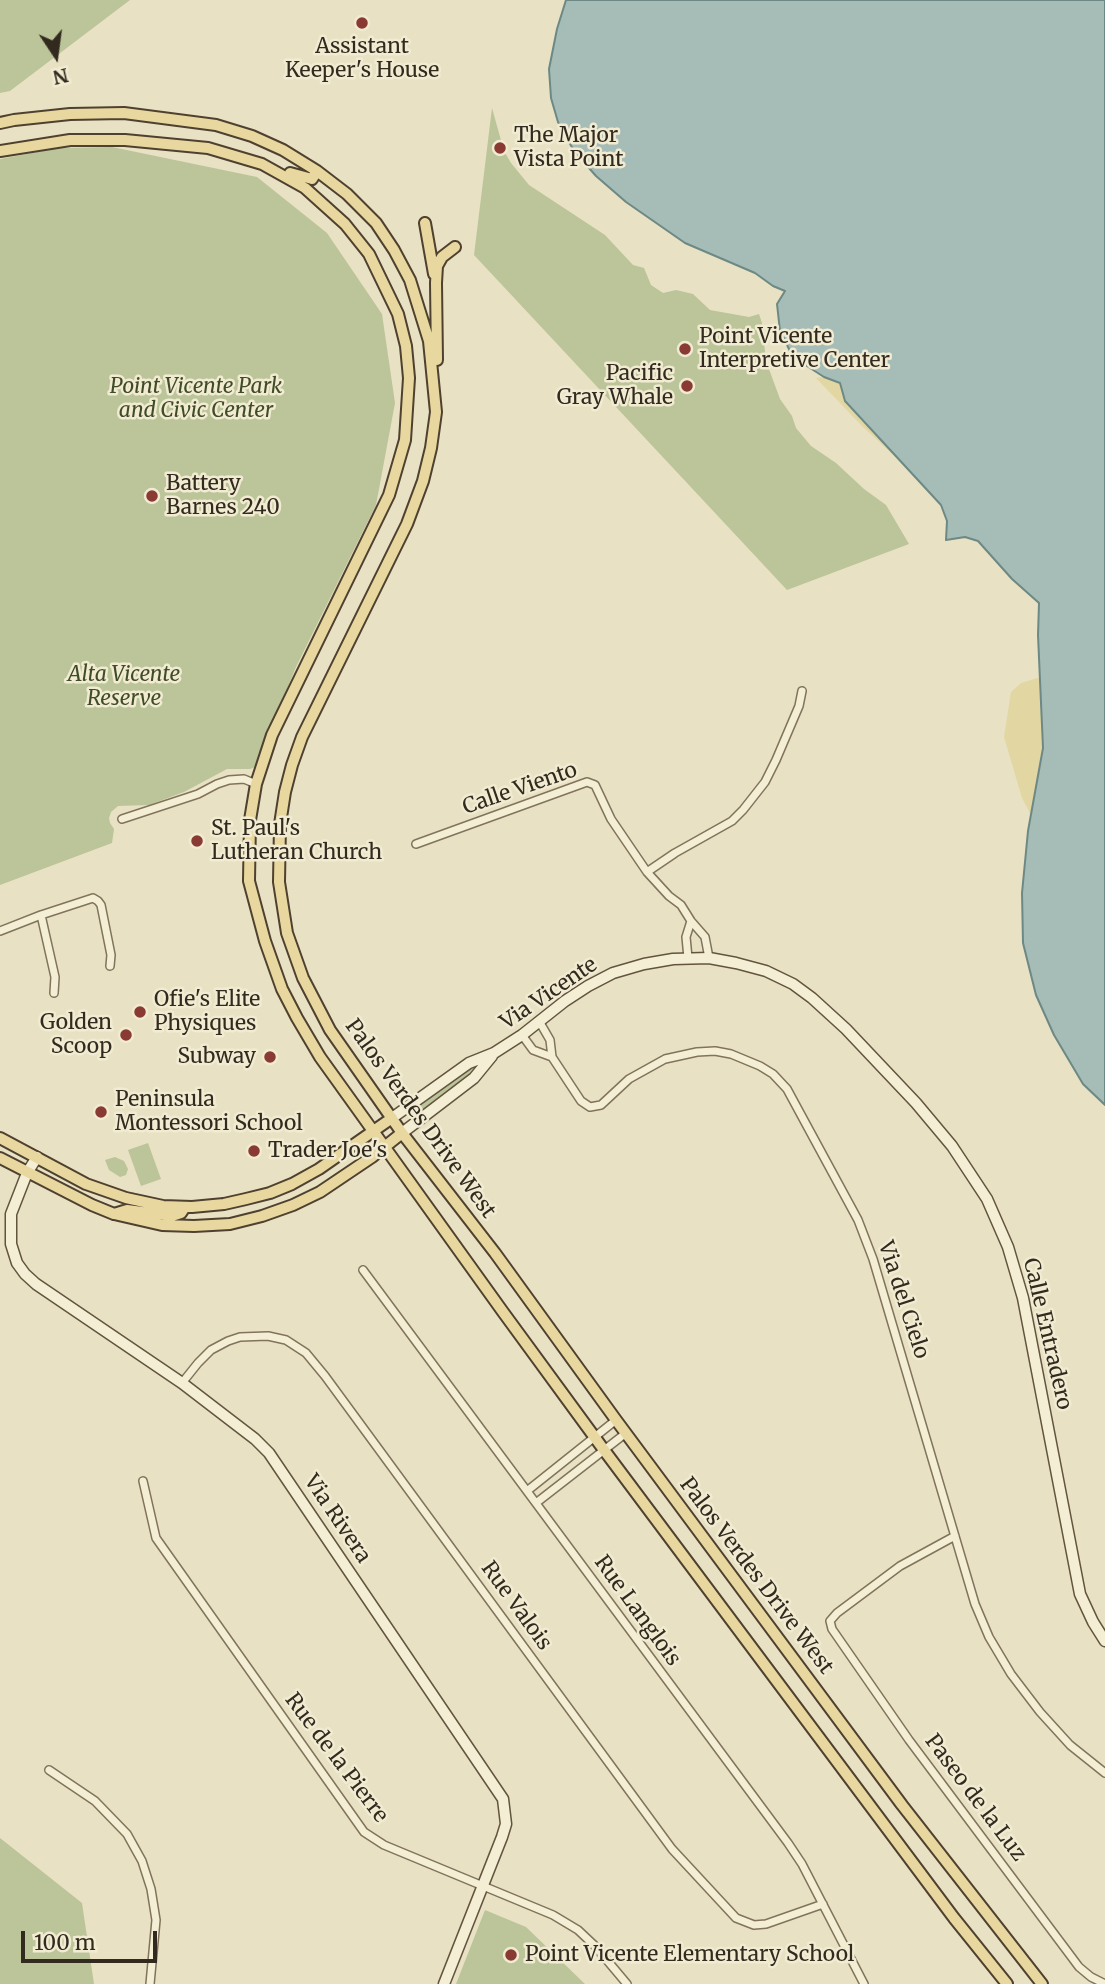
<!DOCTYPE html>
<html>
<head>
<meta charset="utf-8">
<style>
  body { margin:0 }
  #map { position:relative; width:1105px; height:1984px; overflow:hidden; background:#e8e1c3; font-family:Merriweather,serif }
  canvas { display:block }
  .north { position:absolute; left:21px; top:21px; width:70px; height:70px; -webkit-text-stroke:5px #f1ebd2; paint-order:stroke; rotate:167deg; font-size:19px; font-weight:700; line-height:28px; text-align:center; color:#322a1e }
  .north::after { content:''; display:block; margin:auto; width:24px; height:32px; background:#322a1e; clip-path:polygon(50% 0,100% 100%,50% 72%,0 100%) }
  .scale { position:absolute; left:21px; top:1931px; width:136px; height:32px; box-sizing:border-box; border:4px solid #322a1e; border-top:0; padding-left:9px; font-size:21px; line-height:24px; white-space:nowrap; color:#322a1e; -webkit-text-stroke:5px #f1ebd2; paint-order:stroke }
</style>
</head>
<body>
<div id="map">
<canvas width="1105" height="1984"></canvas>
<div class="north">N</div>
<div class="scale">100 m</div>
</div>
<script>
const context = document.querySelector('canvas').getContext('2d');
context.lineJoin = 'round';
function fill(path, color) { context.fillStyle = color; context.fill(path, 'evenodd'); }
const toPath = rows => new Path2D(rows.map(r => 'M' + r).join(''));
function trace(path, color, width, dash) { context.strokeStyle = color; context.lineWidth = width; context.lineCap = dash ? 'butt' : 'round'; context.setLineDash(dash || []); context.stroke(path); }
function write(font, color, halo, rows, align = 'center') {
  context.font = font + ' Merriweather,serif'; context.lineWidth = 5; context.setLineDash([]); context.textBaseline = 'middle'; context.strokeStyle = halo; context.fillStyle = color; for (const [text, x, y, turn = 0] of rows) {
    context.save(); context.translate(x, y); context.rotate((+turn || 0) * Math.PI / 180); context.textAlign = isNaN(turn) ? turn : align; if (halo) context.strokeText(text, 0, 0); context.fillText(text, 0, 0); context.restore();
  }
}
fill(toPath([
  [0,0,130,0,10,91,0,93],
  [492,108,504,151,511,163,529,185,605,235,633,265,644,268,651,285,663,293,676,290,693,294,710,310,749,317,759,314,762,323,766,361,780,399,792,416,796,428,811,446,836,463,864,489,886,505,909,544,787,590,474,255],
  [112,147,257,177,327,233,382,314,395,403,376,505,296,667,255,767,250,769,227,769,184,792,149,805,118,806,111,812,109,818,110,823,114,829,112,843,0,885,0,159,59,148],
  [480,1063,482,1065,420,1114,417,1115,415,1113,415,1109,459,1076],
  [148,1143,161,1179,141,1186,128,1150],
  [115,1157,124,1161,128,1169,126,1175,120,1177,109,1170,105,1160],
  [0,1838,82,1903,94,1984,0,1984],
  [485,1910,526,1927,585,1984,456,1984]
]), '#bbc599');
fill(toPath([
  [824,377,840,383,845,401,901,462,862,426,816,378],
  [1041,677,1043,748,1031,815,1022,798,1004,737,1011,692,1021,683]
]), '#e2d7a3');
const water = toPath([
  [566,0,1105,0,1105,1105,1083,1084,1054,1035,1036,995,1023,943,1022,893,1028,831,1043,748,1038,635,1039,603,1012,579,978,541,965,537,946,540,947,521,941,505,845,401,840,383,824,377,793,357,780,331,777,304,785,291,773,286,755,273,685,243,626,202,596,176,574,151,558,122,551,98,549,69,557,29,566,0]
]);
fill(water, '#a5bcb7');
trace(water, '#6d8985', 2);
const street = toPath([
  [122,819,198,794,217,784,229,780,244,779,256,784],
  [416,844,587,782,595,785,611,819,647,872,669,896,681,905,691,921,705,937,709,958],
  [647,872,675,853,732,821,743,810,765,782,776,760,799,706,802,691],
  [41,915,55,977,54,993],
  [0,931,41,915,93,898,98,901,101,905,111,955,110,966],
  [688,958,686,937,691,921],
  [539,1021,550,1040,552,1057,581,1101,590,1107,601,1105,629,1079,665,1059,697,1052,715,1051,731,1054,760,1066,773,1074,787,1089,858,1220,873,1259,975,1604,989,1637,1011,1674,1040,1712,1070,1745,1105,1773],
  [522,1035,533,1050,552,1057],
  [363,1270,788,1843,802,1864,864,1984],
  [182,1383,198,1363,211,1350,228,1341,240,1337,268,1336,286,1340,306,1353,325,1376,672,1849,736,1918,754,1925,766,1924,823,1904],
  [143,1481,156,1538,364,1832,384,1845,553,1915,578,1930,595,1946,627,1984],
  [527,1491,616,1420],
  [536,1503,626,1433],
  [955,1536,900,1566,837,1613,830,1621,832,1629,909,1740,1079,1967,1091,1977,1105,1984],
  [49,1770,95,1801,127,1834,142,1861,151,1889,156,1920,150,1984]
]);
const secondary = toPath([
  [392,1118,469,1063,494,1053,522,1035,565,1001,588,986,613,973,644,964,673,959,709,958,736,963,766,971,793,984,812,998,846,1029,916,1103,952,1146,987,1199,1008,1247,1023,1298,1080,1594,1093,1622,1105,1641],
  [402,1133,474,1078,492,1056],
  [37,1157,27,1173,11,1214,11,1244,17,1263,25,1274,36,1284,182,1383,255,1439,269,1453,503,1799,506,1824,502,1837,444,1984]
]);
const primary = toPath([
  [0,123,14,120,70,114,124,113,216,125,252,136,283,150,317,171,347,194,376,223,394,250,410,280,429,341,436,412,431,448,423,481,407,524,302,737,292,765,285,792,280,824,279,882,287,933,303,978,330,1030,402,1133,495,1253,616,1420,902,1805,1042,1984],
  [0,151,70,140,125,140,208,148,262,164,305,188,345,224,369,254,398,314,406,346,409,378,405,440,389,495,272,735,256,784,250,820,249,881,265,941,282,989,297,1018,320,1057,503,1312,604,1450,954,1918,1007,1984],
  [290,173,312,179,317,171],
  [425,223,434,274],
  [437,360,436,283,437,266,442,257,455,247],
  [0,1138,86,1184,126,1198,163,1206,192,1207,224,1204,246,1199,270,1193,292,1184,319,1169,392,1118],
  [0,1158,92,1205,114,1214,162,1225,194,1226,230,1224,262,1216,293,1205,320,1192,372,1157,402,1133],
  [114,1214,127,1210,172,1216,181,1213,185,1207]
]);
trace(street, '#81735c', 10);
trace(secondary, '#62543f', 13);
trace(primary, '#4f4130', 14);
trace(street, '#f4eed5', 7);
trace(secondary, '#f4eed5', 10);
trace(primary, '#e8d89f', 10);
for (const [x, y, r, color] of [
  [362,23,7,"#893b33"],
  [500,148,7,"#893b33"],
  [685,349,7,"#893b33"],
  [687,386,7,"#893b33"],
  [152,496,7,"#893b33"],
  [197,841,7,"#893b33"],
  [140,1012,7,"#893b33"],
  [126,1035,7,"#893b33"],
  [270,1057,7,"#893b33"],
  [101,1112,7,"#893b33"],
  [254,1151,7,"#893b33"],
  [511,1955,7,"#893b33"]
]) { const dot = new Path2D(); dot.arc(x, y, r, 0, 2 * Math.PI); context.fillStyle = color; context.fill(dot); trace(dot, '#f1ebd2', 2.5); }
write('21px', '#322a1e', '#f1ebd2', [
  ["Assistant",362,47,"center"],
  ["Keeper's House",362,71,"center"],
  ["The Major",514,136],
  ["Vista Point",514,160],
  ["Point Vicente",699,337],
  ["Interpretive Center",699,361],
  ["Pacific",673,374,"right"],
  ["Gray Whale",673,398,"right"],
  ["Battery",166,484],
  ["Barnes 240",166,508],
  ["St. Paul's",211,829],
  ["Lutheran Church",211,853],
  ["Ofie's Elite",154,1000],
  ["Physiques",154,1024],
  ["Golden",112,1023,"right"],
  ["Scoop",112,1047,"right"],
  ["Subway",256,1057,"right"],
  ["Peninsula",115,1100],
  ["Montessori School",115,1124],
  ["Trader Joe's",268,1151],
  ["Point Vicente Elementary School",525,1955]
], 'left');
write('italic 21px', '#3f4c27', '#f1ebd2', [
  ["Point Vicente Park",196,387],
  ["and Civic Center",196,411],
  ["Alta Vicente",124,675],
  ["Reserve",124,699]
]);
write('21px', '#322a1e', '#f1ebd2', [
  ["Calle Viento",520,789,-19],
  ["Via Vicente",549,994,-34],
  ["Palos Verdes Drive West",420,1119,54],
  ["Via del Cielo",903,1300,72],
  ["Calle Entradero",1047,1334,77],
  ["Via Rivera",337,1519,56],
  ["Palos Verdes Drive West",756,1576,53],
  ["Rue Valois",516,1606,54],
  ["Rue Langlois",637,1611,54],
  ["Rue de la Pierre",336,1758,53],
  ["Paseo de la Luz",975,1798,53]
]);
</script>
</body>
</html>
